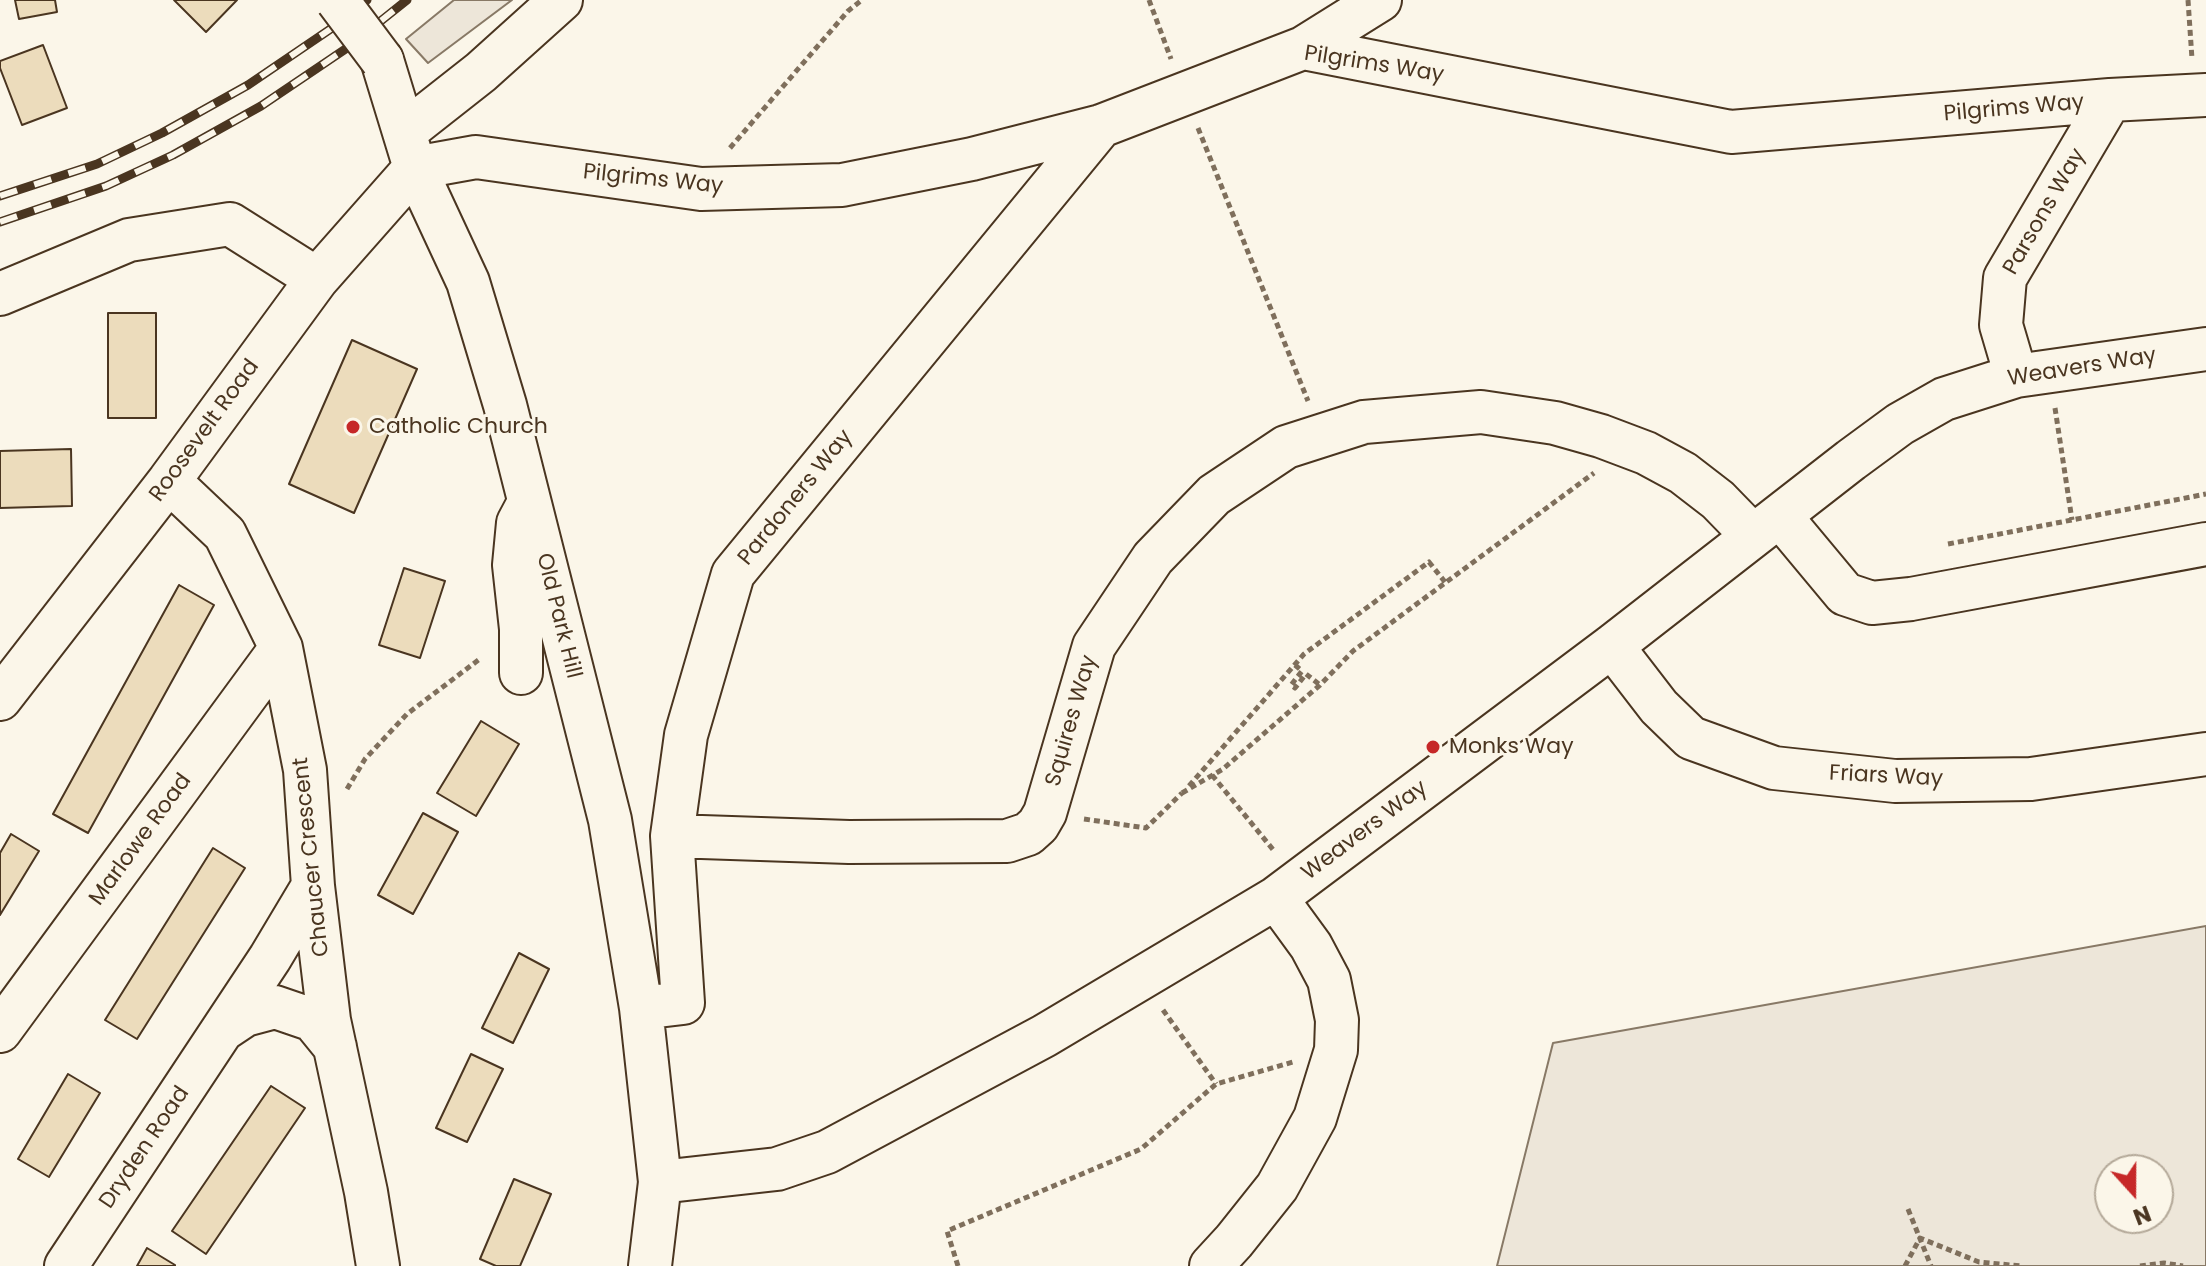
<!DOCTYPE html>
<html>
<head>
<meta charset="utf-8">
<style>
  body { margin:0 }
  #map { position:relative; width:2206px; height:1266px; overflow:hidden; background:#fbf6e9; font-family:Poppins,sans-serif }
  canvas { display:block }
  .north { position:absolute; left:2094px; top:1154px; width:80px; height:80px; box-sizing:border-box; background:#fbf6e9; border:2px solid #b4a999; border-radius:50%; rotate:159deg; font-size:22px; font-weight:700; line-height:32px; text-align:center; color:#4a3520 }
  .north::after { content:''; display:block; margin:auto; width:28px; height:36px; background:#c62828; clip-path:polygon(50% 0,100% 100%,50% 72%,0 100%) }
</style>
</head>
<body>
<div id="map">
<canvas width="2206" height="1266"></canvas>
<div class="north">N</div>
</div>
<script>
const context = document.querySelector('canvas').getContext('2d');
context.lineJoin = 'round';
function fill(path, color) { context.fillStyle = color; context.fill(path, 'evenodd'); }
const toPath = rows => new Path2D(rows.map(r => 'M' + r).join(''));
function trace(path, color, width, dash) { context.strokeStyle = color; context.lineWidth = width; context.lineCap = dash ? 'butt' : 'round'; context.setLineDash(dash || []); context.stroke(path); }
function write(font, color, halo, rows, align = 'center') {
  context.font = font + ' Poppins,sans-serif'; context.lineWidth = 6; context.setLineDash([]); context.textBaseline = 'middle'; context.strokeStyle = halo; context.fillStyle = color; for (const [text, x, y, turn = 0] of rows) {
    context.save(); context.translate(x, y); context.rotate((+turn || 0) * Math.PI / 180); context.textAlign = isNaN(turn) ? turn : align; if (halo) context.strokeText(text, 0, 0); context.fillText(text, 0, 0); context.restore();
  }
}
const green = toPath([
  [454,0,512,0,428,63,406,39,454,0],
  [2206,926,2206,1266,1497,1266,1553,1043,2206,926],
  [2158,1170,2158,1218,2110,1218,2110,1170,2158,1170]
]);
fill(green, '#ede6d9');
trace(green, '#887966', 2);
const building = toPath([
  [15,0,55,0,57,12,19,19,15,0],
  [174,0,237,0,206,32,174,0],
  [43,45,67,108,22,125,0,68,0,61,43,45],
  [108,313,156,313,156,418,108,418,108,313],
  [352,340,417,369,354,513,289,484,352,340],
  [71,449,72,506,0,508,0,451,71,449],
  [404,568,445,581,420,658,379,645,404,568],
  [179,585,214,605,88,833,53,814,179,585],
  [481,721,519,744,476,816,437,793,481,721],
  [423,813,458,832,413,914,378,895,423,813],
  [11,834,39,851,0,915,0,853,11,834],
  [213,848,245,868,137,1039,105,1020,213,848],
  [519,953,549,969,513,1043,482,1028,519,953],
  [471,1054,503,1069,467,1142,436,1128,471,1054],
  [68,1074,100,1093,49,1177,18,1159,68,1074],
  [271,1086,305,1108,206,1254,172,1231,271,1086],
  [514,1179,551,1194,520,1266,496,1266,480,1259,514,1179],
  [147,1248,175,1265,175,1266,137,1266,147,1248]
]);
fill(building, '#ecdcbc');
trace(building, '#4a3520', 2);
const minor = toPath([
  [1303,48,1380,0],
  [382,60,415,168,468,282,505,405,610,820,641,1008,660,1182,650,1266],
  [406,131,481,72,561,0],
  [415,168,476,157,701,189,842,185,972,159,1101,126,1303,48,1731,132,2110,100,2206,95],
  [0,294,129,240,230,224,317,279],
  [2016,376,2001,325,2005,278,2110,100],
  [169,481,225,534,281,648,305,770,313,886,329,1020,366,1192,378,1266],
  [1780,516,1845,594,1872,603,1911,599,2206,544],
  [1612,646,1659,707,1691,738,1774,768,1895,781,2031,779,2206,754],
  [521,673,521,629,514,565,518,523,526,508],
  [0,699,169,481,317,279,415,168],
  [672,836,849,842,1007,841,1028,834,1038,825,1045,813,1094,646,1153,558,1214,495,1286,447,1364,422,1481,412,1555,423,1601,436,1646,453,1683,473,1718,500,1753,536],
  [641,1008,683,1003,672,836,686,735,733,574,1101,126],
  [224,1029,245,1015,275,1007,313,1020,335,1047],
  [0,1031,281,648],
  [660,1182,777,1169,827,1152,1044,1036,1276,898,1612,646,1851,460,1900,424,1944,399,2016,376,2206,349],
  [66,1266,270,958,313,886],
  [1211,1266,1234,1241,1277,1187,1315,1118,1336,1050,1337,1020,1329,980,1311,946,1276,898]
]);
trace(minor, '#4a3520', 46);
trace(toPath([
  [1149,0,1171,59],
  [2188,0,2192,59],
  [1198,128,1308,401],
  [730,148,848,11,862,0],
  [2055,408,2072,520],
  [1948,544,2206,494],
  [1295,665,1302,671,1291,685,1295,688,1306,674,1320,685],
  [1212,775,1275,852],
  [1189,786,1304,654,1429,562,1445,582],
  [347,789,365,759,407,714,481,658],
  [1182,793,1223,769,1320,685,1353,651,1594,473],
  [1084,819,1146,828,1182,793],
  [1163,1010,1216,1084],
  [1908,1209,1931,1266],
  [958,1266,947,1231,1141,1149,1216,1084,1293,1062],
  [1905,1266,1920,1238,1979,1262,2021,1266],
  [2140,1266,2164,1263,2183,1266]
]), '#7f6f5c', 5, [6, 4]);
trace(minor, '#fbf6e9', 42);
const rail = toPath([
  [0,196,97,164,162,133,248,85,332,28,367,0],
  [0,222,106,186,173,155,261,106,347,48,407,0]
]);
trace(rail, '#4a3520', 9);
trace(rail, '#fbf6e9', 6, [18]);
const minorBridge = toPath([
  [337,0,382,60]
]);
trace(minorBridge, '#4a3520', 46, []);
trace(minorBridge, '#fbf6e9', 42);
for (const [x, y, r, color] of [
  [353,427,8,"#c62828"],
  [1433,747,8,"#c62828"]
]) { const dot = new Path2D(); dot.arc(x, y, r, 0, 2 * Math.PI); context.fillStyle = color; context.fill(dot); trace(dot, '#fbf6e9', 3); }
write('22px', '#4a3520', '#fbf6e9', [
  ["Pilgrims Way",1374,65,9],
  ["Pilgrims Way",2014,109,-5],
  ["Pilgrims Way",653,180,6],
  ["Parsons Way",2045,212,-60],
  ["Weavers Way",2082,368,-9],
  ["Roosevelt Road",205,431,-54],
  ["Pardoners Way",796,498,-51],
  ["Old Park Hill",558,616,76],
  ["Squires Way",1072,721,-74],
  ["Friars Way",1886,777,3],
  ["Weavers Way",1365,831,-37],
  ["Marlowe Road",141,840,-54],
  ["Chaucer Crescent",312,857,-96],
  ["Dryden Road",145,1148,-56]
]);
write('22px', '#4a3520', '#fbf6e9', [
  ["Catholic Church",369,427],
  ["Monks Way",1449,747]
], 'left');
</script>
</body>
</html>
